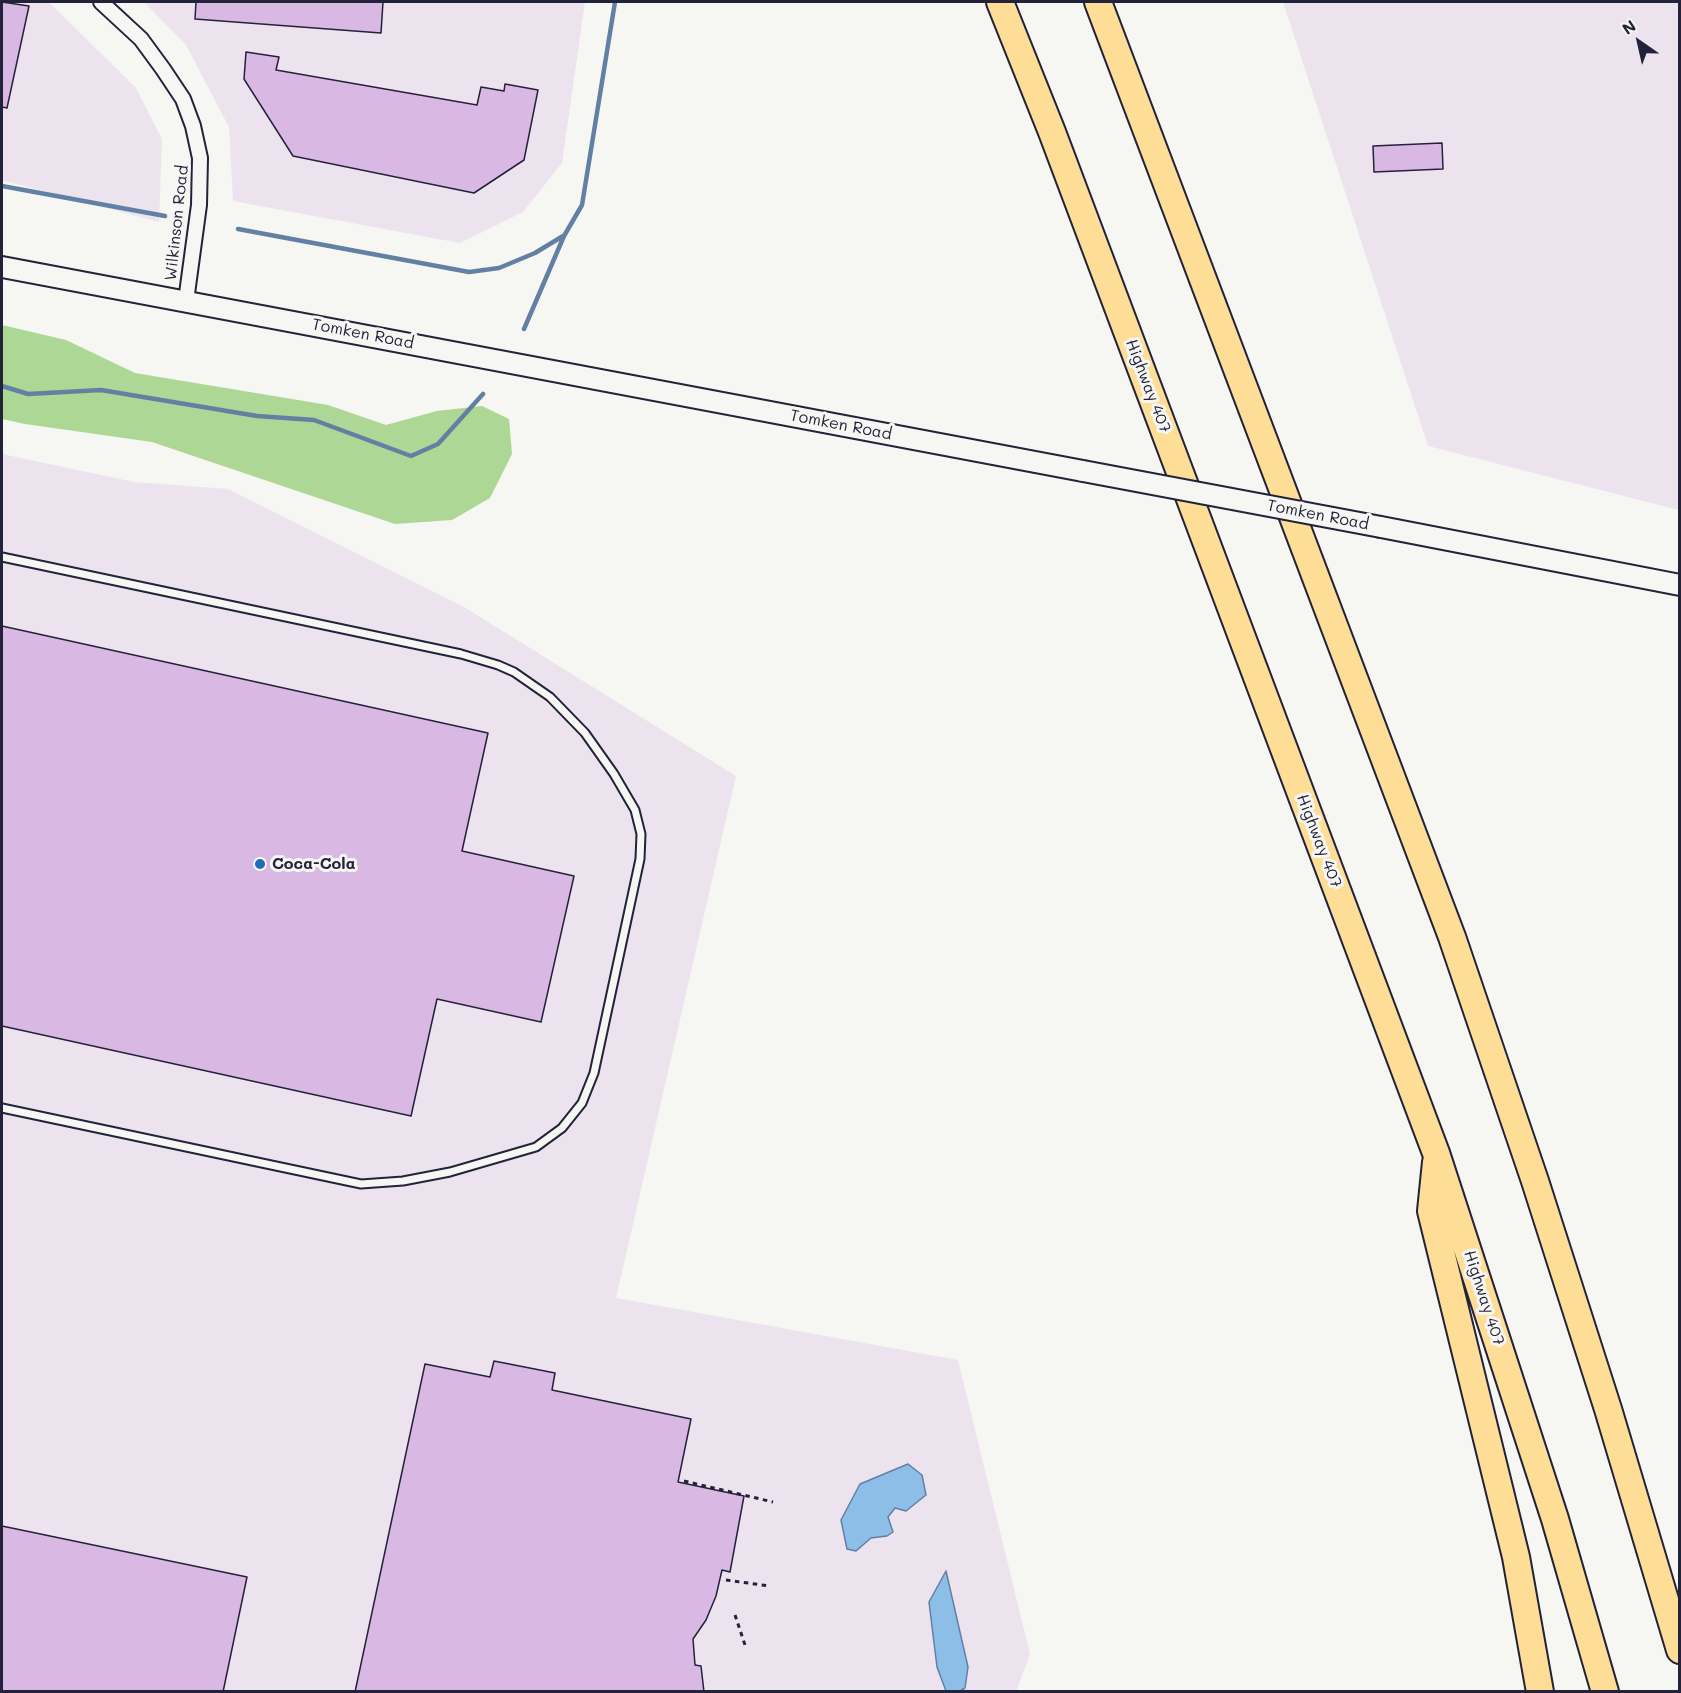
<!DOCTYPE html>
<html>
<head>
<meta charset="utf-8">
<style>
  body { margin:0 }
  #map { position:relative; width:1681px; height:1693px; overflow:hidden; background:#f6f6f2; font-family:Mali,sans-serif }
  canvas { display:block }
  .frame { position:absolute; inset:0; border:3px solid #22223b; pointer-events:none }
  .north { position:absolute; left:1609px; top:12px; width:60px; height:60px; -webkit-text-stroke:4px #f6f6f2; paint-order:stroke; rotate:326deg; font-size:16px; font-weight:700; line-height:24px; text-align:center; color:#22223b }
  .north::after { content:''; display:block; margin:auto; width:21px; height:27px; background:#22223b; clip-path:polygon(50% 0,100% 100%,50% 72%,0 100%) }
</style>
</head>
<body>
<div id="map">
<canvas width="1681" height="1693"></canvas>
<div class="frame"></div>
<div class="north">N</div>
</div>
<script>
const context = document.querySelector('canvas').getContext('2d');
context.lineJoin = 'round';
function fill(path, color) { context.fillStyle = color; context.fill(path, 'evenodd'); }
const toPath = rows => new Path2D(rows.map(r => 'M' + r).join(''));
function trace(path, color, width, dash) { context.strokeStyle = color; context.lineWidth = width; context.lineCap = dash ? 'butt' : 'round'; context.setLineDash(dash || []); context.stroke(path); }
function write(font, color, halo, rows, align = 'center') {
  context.font = font + ' Mali,sans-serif'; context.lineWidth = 6; context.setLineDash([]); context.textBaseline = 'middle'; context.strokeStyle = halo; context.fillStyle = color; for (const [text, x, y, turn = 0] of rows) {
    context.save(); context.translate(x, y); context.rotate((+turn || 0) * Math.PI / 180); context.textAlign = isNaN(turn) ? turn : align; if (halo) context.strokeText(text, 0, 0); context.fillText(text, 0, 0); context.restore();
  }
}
fill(toPath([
  [2,2,49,2,136,88,162,139,159,222,2,180],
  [144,2,585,2,562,163,523,212,460,243,233,201,229,127,186,45],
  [1283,2,1679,2,1679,510,1428,446],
  [2,454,134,482,228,489,464,607,736,776,616,1298,958,1360,1030,1654,1016,1692,2,1692]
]), '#ede3ee');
fill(toPath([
  [2,325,66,340,135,373,328,405,386,425,437,411,482,406,509,419,512,454,490,498,452,520,395,524,152,442,25,424,2,419]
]), '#acd794');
const water = toPath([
  [908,1464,922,1475,926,1495,906,1511,895,1508,888,1517,893,1532,887,1536,871,1538,856,1551,847,1549,841,1520,860,1484,908,1464],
  [946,1571,968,1667,965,1688,960,1691,946,1691,937,1667,929,1602,946,1571]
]);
fill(water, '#8dbee8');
trace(water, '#6280a3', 1.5);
trace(toPath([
  [2,186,165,216],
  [238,229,469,272,499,268,535,253,563,236],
  [524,329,564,236,582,205,615,2],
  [2,386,28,394,101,390,257,416,314,420,411,456,438,444,483,394]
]), '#6280a3', 4.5);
const building = toPath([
  [2,2,29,6,7,108,2,107,2,2],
  [196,2,383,2,381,33,195,19,196,2],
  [246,52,279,57,276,70,477,105,481,87,504,91,505,84,538,90,524,160,474,193,293,156,244,79,246,52],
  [1442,143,1443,169,1374,172,1373,146,1442,143],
  [2,626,488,733,462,851,574,876,541,1022,437,999,411,1116,2,1026,2,626],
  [494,1361,555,1373,552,1390,691,1419,678,1482,744,1496,730,1572,722,1570,716,1596,706,1620,693,1639,695,1665,701,1666,704,1692,355,1692,425,1364,490,1377,494,1361],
  [2,1526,247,1577,223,1692,2,1692,2,1526]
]);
fill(building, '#d9b8e3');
trace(building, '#22223b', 1.5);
const lane = toPath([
  [2,557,461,654,498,665,514,672,550,697,585,733,614,774,635,810,641,834,640,859,594,1073,582,1103,562,1128,536,1147,450,1172,403,1181,361,1184,2,1108]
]);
const street = toPath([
  [101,2,141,39,163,69,183,99,193,126,200,158,199,205,186,301]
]);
const secondary = toPath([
  [2,267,1083,471],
  [1381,527,1680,585]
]);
const highway = toPath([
  [1000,2,1052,132,1436,1153,1555,1519,1605,1692],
  [1098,2,1452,937,1535,1181,1608,1409,1680,1650],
  [1436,1162,1431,1211,1516,1557,1540,1692]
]);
trace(lane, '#22223b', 11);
trace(street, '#22223b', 18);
trace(secondary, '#22223b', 24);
trace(highway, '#22223b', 30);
trace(toPath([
  [684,1481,773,1502],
  [726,1580,769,1586],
  [735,1615,745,1645]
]), '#22223b', 3, [4.5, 4.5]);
trace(lane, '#f6f6f2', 7);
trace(street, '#f6f6f2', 14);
trace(secondary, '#f6f6f2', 20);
trace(highway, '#fedd96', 26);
const secondaryBridge = toPath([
  [1083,471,1381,527]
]);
trace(secondaryBridge, '#22223b', 24, []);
trace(secondaryBridge, '#f6f6f2', 20);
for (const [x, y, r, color] of [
  [260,864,6,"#1f6fb2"]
]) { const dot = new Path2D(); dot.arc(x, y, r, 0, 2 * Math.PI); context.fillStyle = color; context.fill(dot); trace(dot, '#f6f6f2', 2); }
write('16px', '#22223b', '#f6f6f2', [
  ["Wilkinson Road",177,223,-84],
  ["Tomken Road",363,334,11],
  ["Highway 407",1148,386,69],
  ["Tomken Road",841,425,11],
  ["Tomken Road",1318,515,11],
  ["Highway 407",1319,841,69],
  ["Highway 407",1484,1298,72]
]);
write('bold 16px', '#22223b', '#f6f6f2', [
  ["Coca-Cola",272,864]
], 'left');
</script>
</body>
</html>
